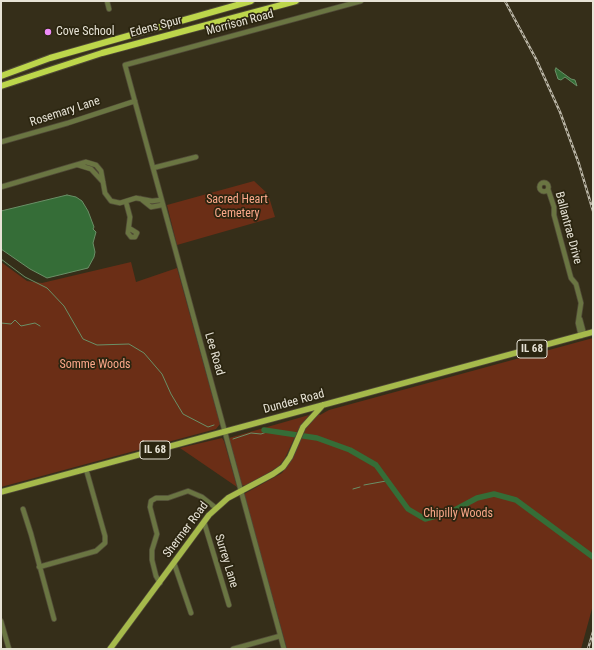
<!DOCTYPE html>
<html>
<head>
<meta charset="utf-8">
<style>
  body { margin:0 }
  #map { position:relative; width:594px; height:650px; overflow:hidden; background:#352e19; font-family:"Roboto Condensed",sans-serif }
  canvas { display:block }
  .frame { position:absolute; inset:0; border:2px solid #e7e3d6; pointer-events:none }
</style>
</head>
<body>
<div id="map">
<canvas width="594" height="650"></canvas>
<div class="frame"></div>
</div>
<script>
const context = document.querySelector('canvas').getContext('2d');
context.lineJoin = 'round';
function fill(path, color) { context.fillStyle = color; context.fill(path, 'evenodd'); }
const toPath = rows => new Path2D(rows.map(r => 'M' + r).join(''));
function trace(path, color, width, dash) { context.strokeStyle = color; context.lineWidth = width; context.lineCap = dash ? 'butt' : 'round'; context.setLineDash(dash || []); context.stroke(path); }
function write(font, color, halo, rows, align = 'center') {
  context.font = font + ' "Roboto Condensed",sans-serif'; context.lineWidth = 3.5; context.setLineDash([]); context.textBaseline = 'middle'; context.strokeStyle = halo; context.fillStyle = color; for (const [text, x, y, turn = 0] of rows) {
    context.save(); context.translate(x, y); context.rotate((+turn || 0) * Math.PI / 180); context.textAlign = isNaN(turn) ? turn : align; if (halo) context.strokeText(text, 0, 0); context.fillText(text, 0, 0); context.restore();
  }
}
fill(toPath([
  [254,181,268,194,275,217,177,245,167,205],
  [1,262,27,281,42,283,131,262,136,282,177,268,220,424,216,429,1,487],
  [593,338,593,605,581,649,287,649,244,494,282,473,293,458,306,428,311,420,319,414,320,415,329,410],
  [309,415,298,430,285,458,279,466,265,475,245,486,242,485,229,438],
  [222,438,224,441,237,487,180,448]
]), '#6b2e16');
const water = toPath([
  [556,68,571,79,575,80,577,86,565,77,561,80,558,79,555,70,556,68],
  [67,195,76,197,82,201,88,211,94,227,93,229,96,232,93,243,95,252,94,257,88,268,47,278,30,269,1,249,1,211,67,195]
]);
fill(water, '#356d37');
trace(water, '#6a9067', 1);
trace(toPath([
  [1,259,25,277,47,288,64,306,83,339,97,345,129,344,144,353,162,374,171,394,183,414,208,427,214,425],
  [1,323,11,324,15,320,21,326,35,323,40,326],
  [233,439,251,433,261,434,272,430],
  [364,485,386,481],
  [353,489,360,487]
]), '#6a9067', 1);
trace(toPath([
  [264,430,317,438,350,450,376,465,408,509,425,519,451,512,477,498,494,494,516,500,593,557]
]), '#356d37', 5.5);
const minor = toPath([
  [107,1,109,9],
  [1,142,68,123,135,101],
  [78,165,91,169,103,182],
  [153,168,196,157],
  '539.5 187a4.5 4.5 0 1 1 9 0a4.5 4.5 0 1 1-9 0Z',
  [1,187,86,162,96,165,101,171,105,193,111,201,120,203,136,198,152,201,161,200],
  [548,189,554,207,554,215,571,278,576,284,581,303,578,323,581,336],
  [141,199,151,207,162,205],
  [126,202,130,217,128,233,131,237,135,237,137,233,129,228],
  [580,319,584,334],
  [23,509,31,534,54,619],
  [204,522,229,605],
  [174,563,191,613],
  [39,567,96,551,105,543,105,536,86,469],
  [160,583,156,576,152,560,152,550,157,534,150,507,151,501,156,498,168,498,188,491,202,497,216,508],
  [1,621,9,649],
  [233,649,280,636],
  [284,649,125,65,361,1]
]);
const major = toPath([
  [1,492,593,332],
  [110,649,209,515,228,498,273,474,283,467,290,457,303,427,323,405]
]);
const highway = toPath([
  [1,76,50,58,251,1],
  [1,86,102,53,296,1]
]);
trace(minor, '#514b37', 6);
trace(major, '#514b37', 7);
trace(highway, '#514b37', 8);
trace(minor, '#6a7542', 4.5);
trace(major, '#a6ba4b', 5.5);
trace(highway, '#bdd64b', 6);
const rail = toPath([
  [505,1,536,59,560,112,579,164,593,211],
  [588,649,593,632]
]);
trace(rail, '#bdb8a9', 2.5);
trace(rail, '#2b2510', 1, [3]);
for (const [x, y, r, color] of [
  [48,32,4,"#ee8bf8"]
]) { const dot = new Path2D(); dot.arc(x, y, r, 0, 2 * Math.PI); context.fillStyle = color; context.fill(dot); trace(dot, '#2b2510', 1.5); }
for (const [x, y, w] of [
  [532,349,30],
  [155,450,30]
]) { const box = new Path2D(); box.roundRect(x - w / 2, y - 9, w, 18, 3); context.fillStyle = '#2b2510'; context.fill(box); trace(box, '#e7e3d6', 1); }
write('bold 11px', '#e7e3d6', null, [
  ["IL 68",532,349],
  ["IL 68",155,450]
]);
write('12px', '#e7e3d6', '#2b2510', [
  ["Morrison Road",240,23,-15],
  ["Edens Spur",156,27,-15],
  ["Rosemary Lane",65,112,-18],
  ["Ballantrae Drive",568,228,75],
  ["Lee Road",214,354,74],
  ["Dundee Road",294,402,-15],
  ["Shermer Road",186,530,-53],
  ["Surrey Lane",226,561,73]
]);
write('12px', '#e7e3d6', '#2b2510', [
  ["Cove School",56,32]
], 'left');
write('12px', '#faa789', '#2b2510', [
  ["Sacred Heart",237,200],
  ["Cemetery",237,214],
  ["Somme Woods",95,365],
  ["Chipilly Woods",458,514]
]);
</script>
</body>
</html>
